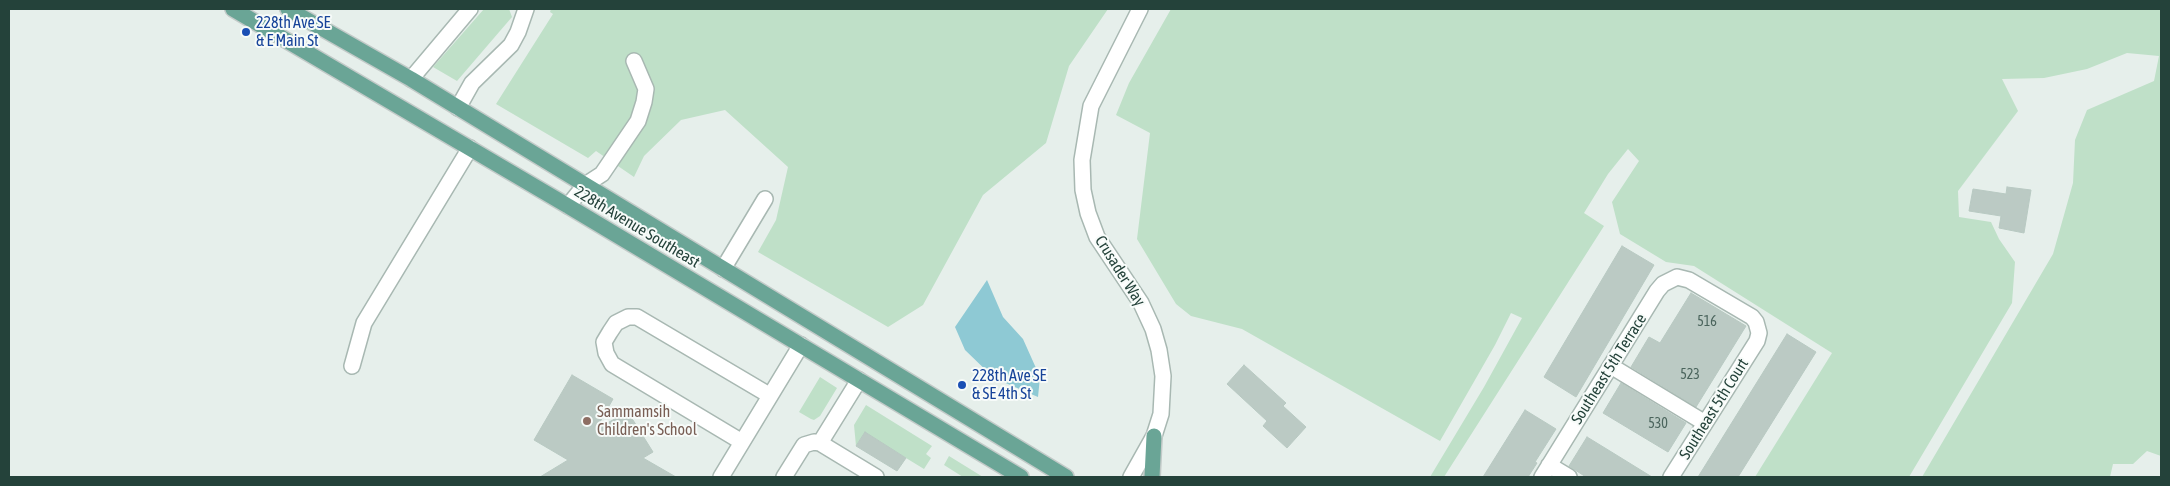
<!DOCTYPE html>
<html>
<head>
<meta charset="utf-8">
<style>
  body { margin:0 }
  #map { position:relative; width:2170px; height:486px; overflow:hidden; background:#e6efeb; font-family:"Asap Condensed",sans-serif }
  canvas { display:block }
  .frame { position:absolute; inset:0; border:10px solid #24423a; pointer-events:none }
</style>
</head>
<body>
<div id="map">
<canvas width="2170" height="486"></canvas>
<div class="frame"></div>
</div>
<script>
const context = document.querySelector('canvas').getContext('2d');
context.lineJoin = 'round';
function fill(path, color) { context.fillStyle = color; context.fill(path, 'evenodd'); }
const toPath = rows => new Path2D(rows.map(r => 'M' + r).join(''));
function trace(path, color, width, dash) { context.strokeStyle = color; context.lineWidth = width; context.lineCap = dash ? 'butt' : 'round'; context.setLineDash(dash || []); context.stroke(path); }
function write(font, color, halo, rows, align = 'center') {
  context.font = font + ' "Asap Condensed",sans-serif'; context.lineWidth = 4; context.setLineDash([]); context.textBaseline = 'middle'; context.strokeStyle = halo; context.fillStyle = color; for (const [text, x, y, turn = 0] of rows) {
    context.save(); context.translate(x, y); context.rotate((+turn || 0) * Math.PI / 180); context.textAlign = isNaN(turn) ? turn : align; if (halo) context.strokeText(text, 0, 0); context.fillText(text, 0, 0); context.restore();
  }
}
fill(toPath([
  [484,9,509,9,512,17,457,81,433,67],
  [551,9,1108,9,1069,66,1046,143,983,195,923,305,888,327,758,252,776,220,788,167,725,110,681,120,644,156,634,177,596,151,588,158,496,104,553,14,550,12],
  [1171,9,2161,9,2161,456,2147,451,2133,464,2113,464,2110,477,1922,477,2053,254,2073,183,2075,140,2087,110,2154,81,2159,56,2127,53,2087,69,2044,78,2002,79,2018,111,1958,191,1959,217,1991,222,1999,239,2015,262,2012,303,1909,477,1755,477,1832,353,1694,266,1666,262,1620,234,1612,202,1639,161,1628,149,1608,174,1584,213,1604,226,1444,477,1430,477,1484,387,1522,318,1511,313,1495,345,1440,441,1242,329,1191,316,1176,304,1137,239,1150,133,1116,115,1129,83],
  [820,377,837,388,820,416,814,420,811,419,799,412],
  [866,405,932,446,926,454,931,458,924,469,865,433,856,446,854,425],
  [949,456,983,477,963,477,944,465]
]), '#bfe0c8');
fill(toPath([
  [987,280,1003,317,1023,339,1040,377,1038,397,994,378,965,350,955,327]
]), '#8ec9d4');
const building = toPath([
  [2007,187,2031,190,2024,233,1999,228,2001,216,1969,211,1973,189,2006,194,2007,187],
  [1622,246,1654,265,1576,397,1544,377,1622,246],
  [1691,293,1746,326,1696,407,1631,367,1649,337,1660,343,1691,293],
  [1787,334,1816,352,1738,477,1698,477,1787,334],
  [1244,365,1286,403,1283,406,1306,427,1287,448,1263,426,1267,421,1227,384,1244,365],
  [572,375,613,399,596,429,624,414,633,420,653,452,643,458,676,477,540,477,568,460,534,440,572,375],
  [1621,383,1686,423,1668,452,1603,413,1621,383],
  [1525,410,1556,429,1535,462,1537,463,1528,477,1483,477,1525,410],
  [865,432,906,458,897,471,856,446,865,432],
  [1587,437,1605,448,1652,477,1586,477,1569,466,1587,437]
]);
fill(building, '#bbcac4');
trace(building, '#b8c9c2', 1);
const minor = toPath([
  [411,79,470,9],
  [458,108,472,83,511,45,518,32,526,9],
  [568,206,585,185,602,174,638,121,644,102,646,89,634,61],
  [723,269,765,199],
  [352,366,364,323,470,148],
  [1611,366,1705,423],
  [742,442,612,364,606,353,604,342,610,332,616,323,628,317,637,317,769,395],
  [820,443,859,380],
  [1549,465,1569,477],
  [721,477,801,345],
  [784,477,804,445,814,442,820,443,876,477],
  [1131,477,1154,436,1161,414,1163,376,1159,350,1153,329,1141,303,1097,237,1088,213,1083,190,1082,160,1091,106,1140,9],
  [1542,477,1657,291,1663,284,1677,277,1689,280,1752,317,1756,322,1759,333,1757,341,1671,477]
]);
const major = toPath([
  [233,9,568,206,1021,477],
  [288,9,411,79,1066,477],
  [1152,477,1154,436]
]);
trace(minor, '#a8b8b2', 18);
trace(major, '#c2cac8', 18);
trace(minor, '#fff', 15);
trace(major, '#6aa596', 15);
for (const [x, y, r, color] of [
  [246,32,5,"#1a4fb4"],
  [962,385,5,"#1a4fb4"],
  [587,421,5,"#8d6e63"]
]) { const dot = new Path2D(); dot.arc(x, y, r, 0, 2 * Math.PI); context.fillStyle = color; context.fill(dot); trace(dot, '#f7fbf9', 2); }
write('14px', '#4a645c', null, [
  ["516",1707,322],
  ["523",1690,375],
  ["530",1658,424]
]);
write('16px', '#164399', '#f7fbf9', [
  ["228th Ave SE",256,23],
  ["& E Main St",256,41],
  ["228th Ave SE",972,376],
  ["& SE 4th St",972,394]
], 'left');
write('16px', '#24423a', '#f7fbf9', [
  ["228th Avenue Southeast",637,227,31],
  ["Crusader Way",1120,271,58],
  ["Southeast 5th Terrace",1609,369,-58],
  ["Southeast 5th Court",1714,409,-58]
]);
write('16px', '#785e54', '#f7fbf9', [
  ["Sammamsih",597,412],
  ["Children's School",597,430]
], 'left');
</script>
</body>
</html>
